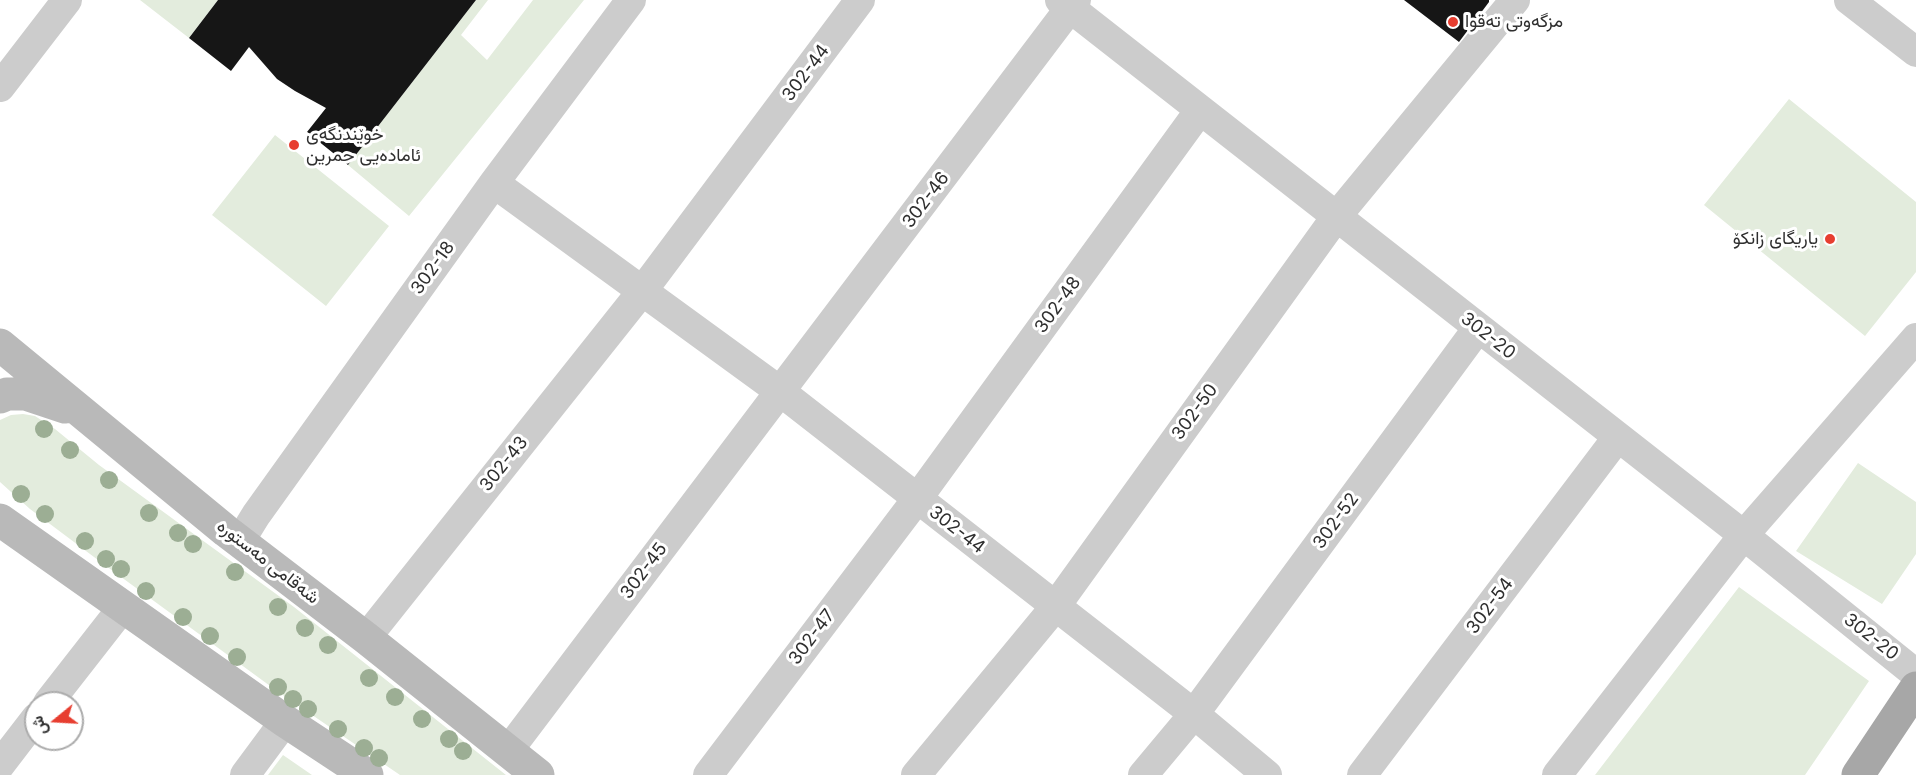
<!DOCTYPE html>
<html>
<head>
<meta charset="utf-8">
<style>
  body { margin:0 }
  #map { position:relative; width:1916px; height:775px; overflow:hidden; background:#fff; font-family:Inter,Vazirmatn,sans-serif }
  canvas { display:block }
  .north { position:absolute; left:24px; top:691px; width:60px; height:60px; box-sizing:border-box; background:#fff; border:2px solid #acacac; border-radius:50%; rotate:252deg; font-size:16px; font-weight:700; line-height:24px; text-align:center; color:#2f2f2f }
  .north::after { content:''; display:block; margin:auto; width:21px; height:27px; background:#e73e30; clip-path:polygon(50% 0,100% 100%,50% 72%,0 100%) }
</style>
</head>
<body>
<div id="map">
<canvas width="1916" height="775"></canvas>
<div class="north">ش</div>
</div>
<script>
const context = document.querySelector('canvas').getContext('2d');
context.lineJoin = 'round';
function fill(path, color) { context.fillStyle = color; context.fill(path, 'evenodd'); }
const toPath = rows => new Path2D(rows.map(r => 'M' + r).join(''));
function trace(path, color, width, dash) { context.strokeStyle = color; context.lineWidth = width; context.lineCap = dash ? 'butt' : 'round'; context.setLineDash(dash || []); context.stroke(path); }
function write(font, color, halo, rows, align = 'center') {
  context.font = font + ' Inter,Vazirmatn,sans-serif'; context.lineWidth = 6; context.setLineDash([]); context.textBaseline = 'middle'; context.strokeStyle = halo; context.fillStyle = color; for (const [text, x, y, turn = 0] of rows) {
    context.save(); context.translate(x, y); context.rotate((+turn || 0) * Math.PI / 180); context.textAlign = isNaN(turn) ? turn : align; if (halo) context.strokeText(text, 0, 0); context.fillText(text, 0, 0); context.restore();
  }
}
fill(toPath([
  [140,0,218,0,189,38],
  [476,0,488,0,461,35,487,60,533,0,584,0,409,216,348,165],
  [1789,99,1916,202,1916,272,1865,336,1704,205],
  [275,135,389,226,326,306,212,215],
  [23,414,35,416,55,429,99,465,294,607,506,775,400,775,277,691,102,563,30,509,0,482,0,420,11,415],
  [1858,463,1916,502,1916,554,1882,604,1796,551],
  [1739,587,1869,681,1805,775,1595,775],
  [283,755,312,775,268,775]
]), '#e3ecdd');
fill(toPath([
  [218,0,476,0,348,165,307,132,326,108,295,91,277,79,249,47,231,71,189,38],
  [1404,0,1489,0,1489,2,1459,42]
]), '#161616');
trace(toPath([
  [1060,0,1732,526,1916,674],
  [1849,0,1916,52],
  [0,87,67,0],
  [494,183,781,392,1194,714,1267,775],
  [240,541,256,515,494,183,631,0],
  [366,638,643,290,860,0],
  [48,703,123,607],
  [508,751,1076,0],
  [0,765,36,718],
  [245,775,285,721],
  [708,775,917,499,1200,110],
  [916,775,1055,607,1336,217,1515,0],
  [1143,775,1194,714,1478,328],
  [1362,775,1617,438],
  [1557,775,1743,536,1916,338]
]), '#ccc', 30);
trace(toPath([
  [0,345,226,531,366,638,538,775],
  [0,397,7,394,26,394,65,407],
  [0,520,285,721,367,775]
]), '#b9b9b9', 33);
trace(toPath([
  [1858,775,1916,688]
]), '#a7a7a7', 33);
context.fillStyle = '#9cae94';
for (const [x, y] of [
  [44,429],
  [70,450],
  [109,480],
  [21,494],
  [149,513],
  [45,514],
  [178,533],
  [85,541],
  [193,544],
  [106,559],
  [121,569],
  [235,572],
  [146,591],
  [278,607],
  [183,617],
  [305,628],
  [210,636],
  [328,645],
  [237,657],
  [369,678],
  [278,687],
  [395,697],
  [293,699],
  [308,709],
  [422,719],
  [338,729],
  [449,739],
  [364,748],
  [463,751],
  [379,758]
]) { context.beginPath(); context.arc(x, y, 9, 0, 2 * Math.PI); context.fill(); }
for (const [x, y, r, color] of [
  [1453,22,6,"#e73e30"],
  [294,145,6,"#e73e30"],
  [1830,239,6,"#e73e30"]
]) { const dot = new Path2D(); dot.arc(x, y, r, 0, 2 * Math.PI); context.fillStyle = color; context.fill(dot); trace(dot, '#fff', 2); }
write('18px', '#2f2f2f', '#fff', [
  ["مزگه‌وتی ته‌قوا",1465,22],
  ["خوێندنگەی",306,135],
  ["ئامادەیی حمرین",306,156],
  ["یاریگای زانکۆ",1818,239,"right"]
], 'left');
write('18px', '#2f2f2f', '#fff', [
  ["302-44",806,73,-53],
  ["302-46",926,200,-53],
  ["302-18",433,268,-54],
  ["302-48",1058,305,-54],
  ["302-20",1488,336,38],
  ["302-50",1195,412,-54],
  ["302-43",504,464,-51],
  ["302-52",1336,521,-54],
  ["302-44",957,530,38],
  ["شەقامی مەستورە",268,562,38],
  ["302-45",644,571,-53],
  ["302-54",1490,606,-53],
  ["302-47",812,637,-53],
  ["302-20",1871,637,38]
]);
</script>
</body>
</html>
